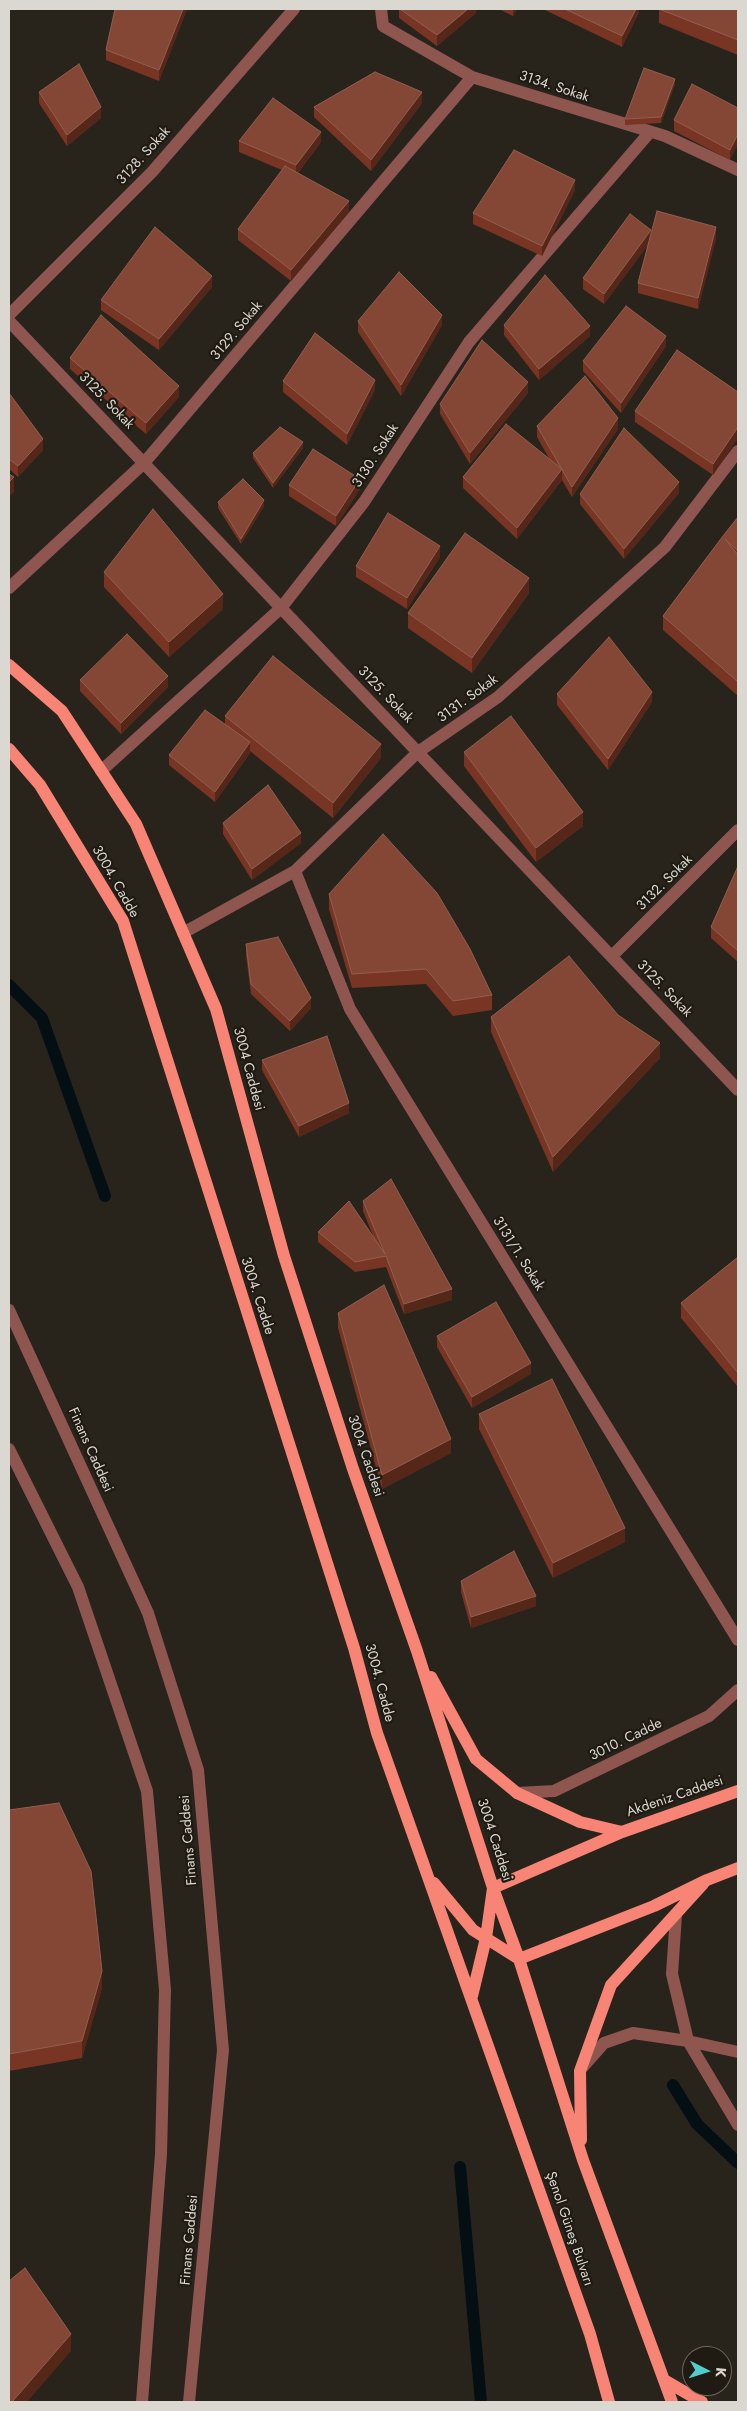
<!DOCTYPE html>
<html>
<head>
<meta charset="utf-8">
<style>
  body { margin:0 }
  #map { position:relative; width:747px; height:2411px; overflow:hidden; background:#28241c; font-family:Jost,sans-serif }
  canvas { display:block }
  .frame { position:absolute; inset:0; border:10px solid #dbd8d2; pointer-events:none }
  .north { position:absolute; left:682px; top:2346px; width:50px; height:50px; box-sizing:border-box; background:#1f1b13; border:1px solid #6a675f; border-radius:50%; rotate:95deg; font-size:14px; font-weight:700; line-height:20px; text-align:center; color:#dbd8d2 }
  .north::after { content:''; display:block; margin:auto; width:18px; height:22px; background:#52cdcd; clip-path:polygon(50% 0,100% 100%,50% 72%,0 100%) }
</style>
</head>
<body>
<div id="map">
<canvas width="747" height="2411"></canvas>
<div class="frame"></div>
<div class="north">K</div>
</div>
<script>
const context = document.querySelector('canvas').getContext('2d');
context.lineJoin = 'round';
const toPath = rows => new Path2D(rows.map(r => 'M' + r).join(''));
function trace(path, color, width, dash) { context.strokeStyle = color; context.lineWidth = width; context.lineCap = dash ? 'butt' : 'round'; context.setLineDash(dash || []); context.stroke(path); }
function fill(path, color) { context.fillStyle = color; context.fill(path, 'evenodd'); }
function write(font, color, halo, rows, align = 'center') {
  context.font = font + ' Jost,sans-serif'; context.lineWidth = 4.5; context.setLineDash([]); context.textBaseline = 'middle'; context.strokeStyle = halo; context.fillStyle = color; for (const [text, x, y, turn = 0] of rows) {
    context.save(); context.translate(x, y); context.rotate((+turn || 0) * Math.PI / 180); context.textAlign = isNaN(turn) ? turn : align; if (halo) context.strokeText(text, 0, 0); context.fillText(text, 0, 0); context.restore();
  }
}
trace(toPath([
  [9,985,42,1018,105,1196],
  [673,2085,697,2124,738,2163],
  [460,2167,481,2402]
]), '#040f14', 12);
trace(toPath([
  [381,9,383,26,472,77,665,136,738,170],
  [9,315,152,172,294,9],
  [9,321,738,1090],
  [9,588,144,463,472,77],
  [101,771,281,608,364,502,469,342,650,132],
  [295,871,350,1009,738,1640],
  [183,933,295,871,418,752,498,697,665,547,738,451],
  [612,956,738,830],
  [9,1310,148,1613,198,1770,223,2050,189,2402],
  [9,1449,78,1587,147,1791,165,1990,161,2154,142,2402],
  [517,1793,554,1791,709,1716,738,1690],
  [676,1915,672,1974,688,2041,738,2125],
  [581,2069,604,2043,633,2033,688,2041,738,2052]
]), '#8e564e', 12);
trace(toPath([
  [9,665,62,711,136,824,216,1009,284,1256,353,1469,417,1651,493,1888,519,1959,583,2160,672,2402],
  [9,749,40,785,123,921,354,1648,377,1733,590,2334,609,2402],
  [431,1677,476,1759,517,1793,580,1822,622,1832],
  [434,1883,473,1930,519,1959,654,1906,707,1880,738,1868],
  [472,1996,486,1938,493,1888,622,1832,738,1791],
  [581,2140,580,2071,611,1985,703,1884],
  [664,2380,702,2402]
]), '#f78475', 12);
fill(toPath([
  [187,9,159,81,106,60,106,50],
  [399,9,476,9,476,13,437,46,399,18],
  [499,9,517,9,513,16],
  [543,9,639,9,639,12,622,47],
  [659,9,738,9,738,55,659,23],
  [675,84,661,123,625,125,625,119],
  [39,92,101,118,67,146,39,103],
  [422,103,371,171,314,117,314,107],
  [738,108,730,160,674,131,674,120],
  [239,141,321,142,298,173,349,212,291,281,238,240,238,229,282,170,239,152],
  [575,190,542,256,473,224,473,213],
  [651,233,716,238,698,309,638,293,638,283,648,245,604,304,583,289,583,278],
  [212,287,159,350,101,310,101,300],
  [358,321,442,325,401,396,358,332],
  [504,325,590,336,539,380,504,335],
  [666,346,621,413,583,371,583,361],
  [70,358,179,397,146,434,70,369],
  [283,381,375,390,347,445,283,392],
  [738,392,738,438,713,475,635,422,635,411],
  [9,393,43,450,18,477,9,469],
  [528,393,470,464,440,414,440,404],
  [537,426,618,429,572,497,562,480,517,539,463,488,463,477,550,460,537,437],
  [303,448,273,488,253,458,253,453],
  [289,485,360,489,336,526,289,496],
  [679,493,624,559,580,504,580,494],
  [218,502,264,506,241,544,218,508],
  [738,517,738,696,663,630,663,616],
  [440,557,407,609,356,577,356,566],
  [104,572,223,609,169,657,104,587],
  [529,593,472,673,408,628,408,613],
  [80,680,168,687,121,734,80,691],
  [557,694,652,702,608,770,557,705],
  [225,716,381,758,333,818,250,751,250,753,215,802,169,765,169,755,225,724],
  [464,752,583,826,536,862,464,766],
  [223,823,301,843,252,880,223,834],
  [738,866,738,962,711,938,711,927],
  [329,894,492,995,492,1010,453,1016,426,984,352,988,329,909],
  [246,944,311,1008,290,1031,251,994,246,955],
  [618,1015,660,1058,553,1172,491,1032,491,1017],
  [262,1060,349,1113,299,1137,262,1070],
  [363,1201,452,1300,404,1314,386,1267,355,1272,318,1242,318,1232,374,1238,363,1211],
  [738,1257,738,1387,681,1318,681,1303],
  [338,1313,451,1453,382,1489,338,1328],
  [437,1336,531,1374,472,1408,437,1347],
  [479,1414,625,1542,553,1578,479,1429],
  [461,1581,536,1606,471,1628,461,1592],
  [9,1810,102,1988,82,2058,9,2071]
]), '#793523');
fill(toPath([
  [183,9,187,9,159,81,159,70],
  [468,9,476,9,476,13,437,46,437,35],
  [513,9,517,9,513,16],
  [636,9,639,9,639,12,622,47,622,36],
  [675,79,675,84,661,123,661,117],
  [422,92,422,103,371,171,371,160],
  [101,107,101,118,67,146,67,135],
  [321,132,321,142,296,175,296,165],
  [738,134,738,145,730,160,730,150],
  [575,180,575,190,542,256,542,246],
  [349,201,349,212,291,281,291,270],
  [716,227,716,238,698,309,698,298],
  [651,230,651,241,604,304,604,294],
  [212,276,212,287,159,350,159,339],
  [442,315,442,325,401,396,401,385],
  [590,326,590,336,539,380,539,369],
  [666,336,666,346,621,413,621,403],
  [375,380,375,390,347,445,347,434],
  [528,382,528,393,470,464,470,453],
  [179,386,179,397,146,434,146,423],
  [618,418,618,429,572,497,572,487],
  [738,427,738,438,713,475,713,464],
  [43,439,43,450,18,477,18,466],
  [303,442,303,448,273,488,273,483],
  [562,469,562,480,517,539,517,528],
  [14,477,14,492,9,497,9,482],
  [360,479,360,489,336,526,336,516],
  [679,482,679,493,624,559,624,549],
  [264,500,264,506,241,544,241,539],
  [440,546,440,557,407,609,407,598],
  [529,578,529,593,472,673,472,658],
  [223,594,223,609,169,657,169,642],
  [168,676,168,687,121,734,121,723],
  [652,692,652,702,608,770,608,759],
  [250,742,250,753,215,802,215,792],
  [381,744,381,758,333,818,333,803],
  [583,812,583,826,536,862,536,848],
  [301,833,301,843,252,880,252,869],
  [311,998,311,1008,290,1031,290,1021],
  [660,1043,660,1058,553,1172,553,1157],
  [349,1103,349,1113,299,1137,299,1126],
  [452,1289,452,1300,404,1314,404,1304],
  [531,1363,531,1374,472,1408,472,1397],
  [451,1439,451,1453,382,1489,382,1475],
  [625,1528,625,1542,553,1578,553,1563],
  [536,1596,536,1606,471,1628,471,1617],
  [102,1971,102,1988,82,2058,82,2041],
  [71,2334,71,2351,27,2402,12,2402]
]), '#542718');
const building = toPath([
  [115,9,183,9,159,70,106,50,115,9],
  [400,9,468,9,437,35,400,9],
  [565,9,636,9,622,36,565,9],
  [659,9,738,9,738,40,659,9],
  [79,64,101,107,67,135,39,92,79,64],
  [644,68,675,79,661,117,625,119,644,68],
  [375,72,422,92,371,160,314,107,375,72],
  [692,84,738,108,738,134,730,150,674,120,692,84],
  [273,98,321,132,296,165,239,141,273,98],
  [514,150,575,180,542,246,473,213,514,150],
  [285,166,349,201,291,270,238,229,285,166],
  [657,211,716,227,698,298,638,283,657,211],
  [630,214,651,230,604,294,583,278,630,214],
  [155,227,212,276,159,339,101,300,155,227],
  [399,272,442,315,401,385,358,321,399,272],
  [545,275,590,326,539,369,504,325,545,275],
  [626,306,666,336,621,403,583,361,626,306],
  [101,315,179,386,146,423,70,358,101,315],
  [315,333,375,380,347,434,283,381,315,333],
  [482,340,528,382,470,453,440,404,482,340],
  [677,350,738,392,738,427,713,464,635,411,677,350],
  [585,376,618,418,572,487,537,426,585,376],
  [9,393,43,439,18,466,9,459,9,393],
  [506,424,562,469,517,528,463,477,506,424],
  [280,427,303,442,273,483,253,453,280,427],
  [624,428,679,482,624,549,580,494,624,428],
  [313,449,360,479,336,516,289,485,313,449],
  [9,474,14,477,9,482,9,474],
  [243,479,264,500,241,539,218,502,243,479],
  [153,509,223,594,169,642,104,572,153,509],
  [388,513,440,546,407,598,356,566,388,513],
  [738,517,738,551,725,539,738,555,738,682,663,616,723,536,738,517],
  [465,533,529,578,472,658,408,613,465,533],
  [127,634,168,676,121,723,80,680,127,634],
  [609,637,652,692,608,759,557,694,609,637],
  [273,656,381,744,333,803,225,716,273,656],
  [205,710,250,742,215,792,169,755,205,710],
  [511,716,583,812,536,848,464,752,511,716],
  [268,785,301,833,252,869,223,823,268,785],
  [383,834,437,893,470,949,492,995,453,1001,426,969,352,974,329,894,383,834],
  [738,866,738,951,711,927,738,866],
  [278,937,311,998,290,1021,251,984,246,944,278,937],
  [569,956,618,1015,660,1043,553,1157,491,1017,569,956],
  [327,1036,349,1103,299,1126,262,1060,327,1036],
  [391,1179,452,1289,404,1304,386,1256,355,1262,318,1232,349,1201,385,1254,363,1201,391,1179],
  [738,1257,738,1373,681,1303,738,1257],
  [384,1285,451,1439,382,1475,338,1313,384,1285],
  [496,1302,531,1363,472,1397,437,1336,496,1302],
  [552,1379,625,1528,553,1563,479,1414,552,1379],
  [514,1551,536,1596,471,1617,461,1581,514,1551],
  [59,1803,91,1871,102,1971,82,2041,9,2054,9,1810,59,1803],
  [25,2268,71,2334,12,2402,9,2402,9,2281,25,2268]
]);
fill(building, '#844736');
trace(building, '#925e4e', 1);
write('14px', '#dbd8d2', '#1f1b13', [
  ["3134. Sokak",554,87,18],
  ["3128. Sokak",144,156,-48],
  ["3129. Sokak",237,331,-50],
  ["3125. Sokak",106,401,46],
  ["3130. Sokak",376,456,-57],
  ["3125. Sokak",385,695,46],
  ["3131. Sokak",468,699,-36],
  ["3004. Cadde",115,882,60],
  ["3132. Sokak",665,883,-45],
  ["3125. Sokak",664,989,46],
  ["3004 Caddesi",248,1069,75],
  ["3131/1. Sokak",518,1254,58],
  ["3004. Cadde",257,1296,72],
  ["Finans Caddesi",90,1450,66],
  ["3004 Caddesi",365,1456,71],
  ["3004. Cadde",379,1683,75],
  ["3010. Cadde",626,1740,-26],
  ["Akdeniz Caddesi",675,1797,-19],
  ["Finans Caddesi",189,1840,-95],
  ["3004 Caddesi",494,1840,72],
  ["Şenol Güneş Bulvarı",569,2229,71],
  ["Finans Caddesi",190,2240,-85]
]);
</script>
</body>
</html>
